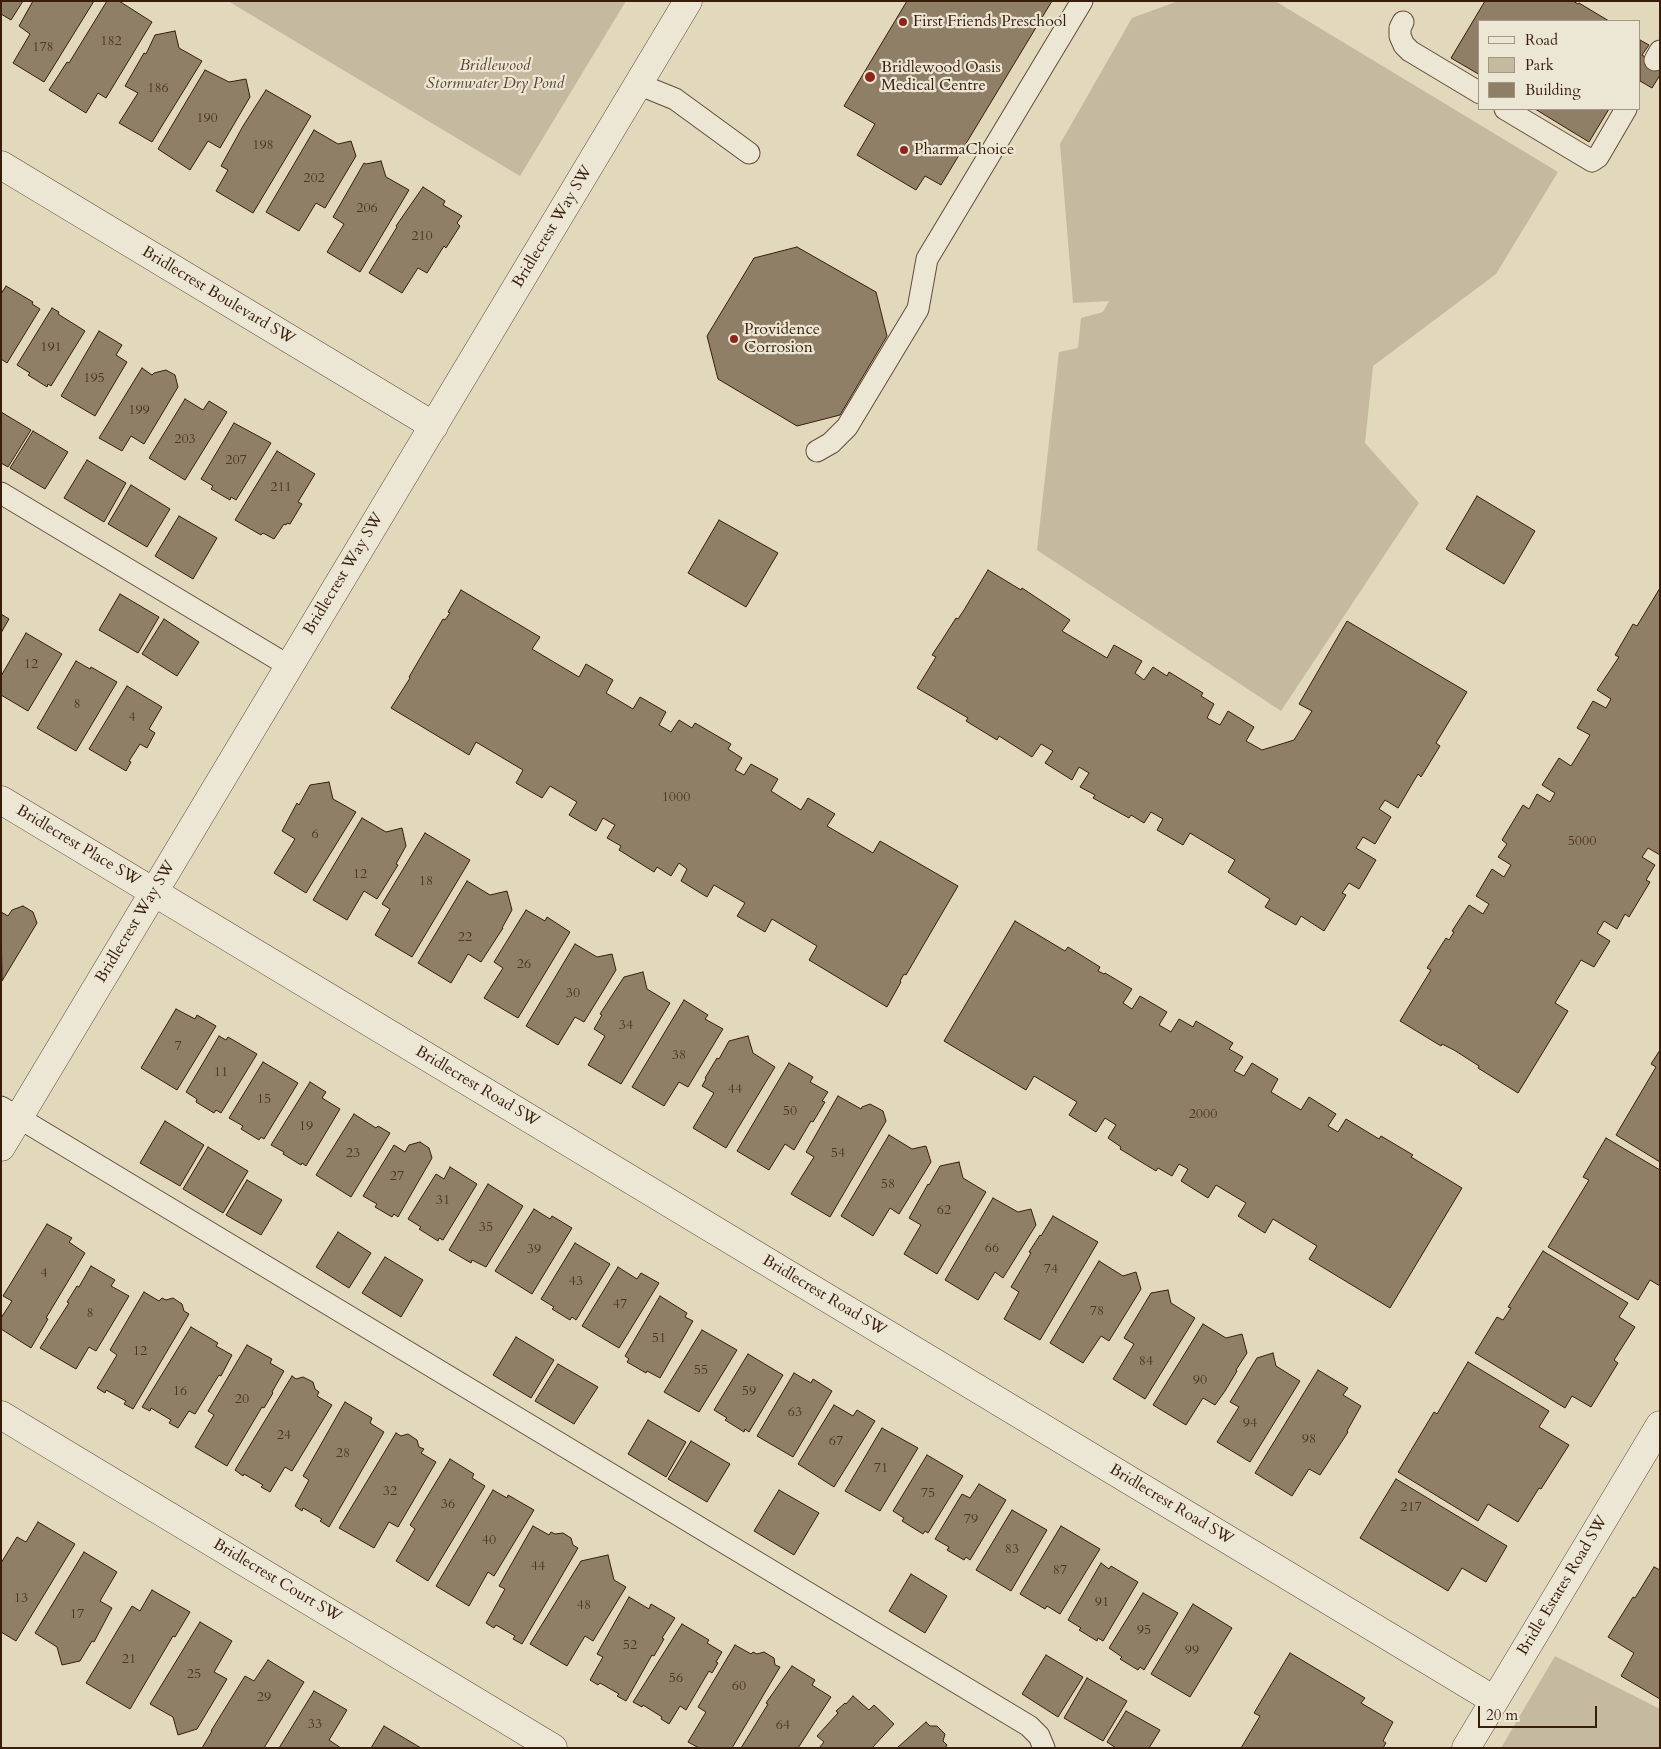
<!DOCTYPE html>
<html>
<head>
<meta charset="utf-8">
<style>
  body { margin:0 }
  #map { position:relative; width:1661px; height:1749px; overflow:hidden; background:#e2d9bd; font-family:Cardo,serif }
  canvas { display:block }
  .frame { position:absolute; inset:0; border:2px solid #381e0a; pointer-events:none }
  .legend { position:absolute; left:1478px; top:20px; width:162px; height:90px; box-sizing:border-box; background:#ece6d4; border:1px solid #a49683; margin:0; padding:6px 9px; list-style:none; font-size:15px; color:#381e0a }
  .legend li { display:flex; align-items:center; gap:10px; height:25px }
  .legend b { width:25px; border:1px solid #a49683 }
  .scale { position:absolute; left:1478px; top:1706px; width:119px; height:22px; box-sizing:border-box; border:2px solid #381e0a; border-top:0; padding-left:6px; font-size:15px; line-height:18px; white-space:nowrap; color:#381e0a; -webkit-text-stroke:4px #ece6d4; paint-order:stroke }
</style>
</head>
<body>
<div id="map">
<canvas width="1661" height="1749"></canvas>
<div class="frame"></div>
<ul class="legend">
<li><b style="height:6px;background:#ece6d4"></b>Road</li>
<li><b style="height:14px;background:#c5b99f"></b>Park</li>
<li><b style="height:14px;background:#907f67"></b>Building</li>
</ul>
<div class="scale">20 m</div>
</div>
<script>
const context = document.querySelector('canvas').getContext('2d');
context.lineJoin = 'round';
function fill(path, color) { context.fillStyle = color; context.fill(path, 'evenodd'); }
const toPath = rows => new Path2D(rows.map(r => 'M' + r).join(''));
function trace(path, color, width, dash) { context.strokeStyle = color; context.lineWidth = width; context.lineCap = dash ? 'butt' : 'round'; context.setLineDash(dash || []); context.stroke(path); }
function write(font, color, halo, rows, align = 'center') {
  context.font = font + ' Cardo,serif'; context.lineWidth = 4.5; context.setLineDash([]); context.textBaseline = 'middle'; context.strokeStyle = halo; context.fillStyle = color; for (const [text, x, y, turn = 0] of rows) {
    context.save(); context.translate(x, y); context.rotate((+turn || 0) * Math.PI / 180); context.textAlign = isNaN(turn) ? turn : align; if (halo) context.strokeText(text, 0, 0); context.fillText(text, 0, 0); context.restore();
  }
}
fill(toPath([
  [228,1,626,1,520,176],
  [1178,1,1275,1,1558,172,1496,274,1373,366,1365,443,1419,503,1281,711,1037,550,1059,352,1078,348,1081,318,1103,312,1109,301,1073,303,1060,144,1132,18],
  [1555,1656,1660,1709,1660,1748,1501,1748]
]), '#c5b99f');
const building = toPath([
  [1,1,23,1,11,20,1,14,1,1],
  [33,1,94,1,44,82,13,63,30,34,19,26,33,1],
  [107,1,119,1,152,22,106,98,98,93,86,113,49,90,67,62,69,63,107,1],
  [907,1,1052,1,941,185,925,176,916,190,857,155,875,124,844,106,907,1],
  [1485,1,1573,1,1578,4,1579,3,1609,21,1480,21,1480,75,1451,58,1485,1],
  [175,31,179,48,202,61,152,142,119,123,138,93,125,86,144,53,146,54,155,35,175,31],
  [1640,40,1649,45,1642,55,1660,66,1660,75,1652,88,1640,81,1640,40],
  [205,70,229,82,246,79,250,97,220,148,208,141,190,170,158,149,205,70],
  [266,90,311,116,253,213,216,191,228,170,221,166,243,126,266,90],
  [1535,109,1609,109,1589,142,1535,109],
  [314,130,338,144,351,141,356,156,325,208,316,203,299,231,266,212,314,130],
  [381,161,386,177,409,190,360,272,327,252,344,224,333,217,364,163,366,164,381,161],
  [423,187,445,201,443,205,462,216,457,223,460,226,446,248,444,246,427,273,418,268,402,293,369,273,397,227,396,226,423,187],
  [797,247,876,292,887,336,840,415,797,426,718,379,707,336,754,258,797,247],
  [6,286,33,302,32,304,40,309,7,363,1,359,1,294,6,286],
  [52,308,59,312,58,314,85,331,51,386,48,384,47,387,28,375,30,373,17,365,52,308],
  [99,331,122,345,116,355,127,362,95,416,61,396,99,331],
  [142,368,152,375,154,373,166,370,175,375,178,387,144,444,131,436,122,451,99,438,142,368],
  [185,399,203,410,209,401,227,412,185,480,149,458,185,399],
  [1,412,31,430,8,467,1,463,1,412],
  [234,423,271,443,236,500,231,497,230,500,211,489,213,486,201,479,234,423],
  [33,431,68,452,45,489,10,468,33,431],
  [277,451,315,474,298,502,302,504,290,524,287,523,286,525,284,524,274,539,263,533,261,535,235,520,277,451],
  [87,460,126,483,104,522,64,498,87,460],
  [131,485,170,509,147,547,108,524,131,485],
  [1477,496,1535,531,1504,584,1446,549,1477,496],
  [179,516,217,538,193,579,155,556,179,516],
  [719,520,778,553,746,607,688,573,719,520],
  [988,570,1021,590,1022,588,1070,620,1062,631,1107,658,1114,645,1142,661,1135,673,1144,680,1153,667,1167,676,1169,672,1203,693,1201,696,1214,704,1207,718,1220,725,1228,711,1254,727,1246,741,1262,750,1294,740,1312,711,1299,704,1347,621,1467,692,1436,743,1440,746,1421,777,1418,774,1398,808,1385,800,1379,809,1391,817,1375,844,1363,837,1356,848,1376,860,1359,889,1349,883,1342,893,1346,895,1324,931,1301,916,1296,925,1265,907,1270,899,1228,872,1235,860,1190,833,1183,845,1157,830,1163,819,1151,812,1144,823,1131,815,1129,818,1093,798,1095,795,1080,787,1089,773,1079,767,1072,780,1045,763,1053,751,1041,744,1032,757,999,736,997,740,966,721,968,718,917,688,936,657,932,655,942,640,956,618,958,619,964,610,988,570],
  [1660,588,1660,855,1648,848,1642,857,1655,865,1646,880,1650,882,1629,917,1625,914,1617,929,1604,921,1597,933,1610,941,1594,967,1581,960,1555,1003,1568,1011,1518,1093,1478,1068,1479,1066,1454,1050,1442,1044,1441,1046,1400,1021,1431,970,1427,968,1446,938,1449,940,1454,932,1452,931,1469,905,1483,914,1489,904,1476,896,1492,869,1504,877,1511,865,1498,857,1507,844,1502,840,1523,805,1529,809,1537,794,1550,802,1555,793,1542,785,1559,758,1571,766,1590,735,1577,728,1593,701,1606,708,1611,699,1597,690,1619,657,1615,655,1633,624,1637,626,1660,588],
  [461,590,540,637,532,649,579,677,586,664,613,680,606,693,633,709,640,697,666,712,659,725,671,732,679,720,692,728,695,723,731,744,728,749,742,758,735,770,744,775,751,764,778,779,771,791,801,810,808,798,835,814,827,826,873,853,880,841,958,886,906,975,904,974,900,981,901,982,887,1007,809,960,817,946,772,919,765,932,737,916,745,903,714,885,707,897,681,881,687,869,679,863,671,876,657,867,654,872,619,850,621,846,607,838,615,825,603,818,596,831,569,815,577,802,550,786,542,798,516,783,523,770,476,742,469,755,391,708,410,678,409,677,443,619,445,620,450,613,448,612,461,590],
  [120,594,159,617,138,653,99,630,120,594],
  [1,614,9,619,1,633,1,614],
  [164,619,199,642,177,676,142,654,164,619],
  [26,633,62,654,28,711,1,695,1,676,26,633],
  [76,661,90,669,91,667,117,682,76,751,37,728,76,661],
  [127,686,162,707,149,729,155,733,147,748,140,744,129,761,131,762,126,771,89,749,127,686],
  [329,782,333,799,356,812,306,893,274,873,295,839,282,831,297,803,299,805,310,785,329,782],
  [362,818,386,832,402,828,406,846,396,864,398,865,377,899,364,891,347,920,313,900,362,818],
  [425,833,470,860,412,957,375,935,390,909,382,904,425,833],
  [467,881,490,895,507,891,512,910,502,928,503,928,481,962,468,954,451,983,418,963,467,881],
  [23,906,33,912,37,923,2,981,1,912,8,916,12,910,23,906],
  [526,910,545,921,547,917,570,932,518,1018,484,998,503,968,494,962,526,910],
  [1015,921,1065,951,1068,947,1100,967,1098,971,1104,974,1105,973,1132,989,1123,1003,1132,1009,1140,996,1167,1012,1159,1025,1171,1032,1179,1019,1193,1027,1196,1021,1233,1043,1229,1049,1243,1057,1234,1071,1244,1076,1252,1063,1278,1079,1271,1092,1301,1110,1309,1097,1336,1114,1328,1126,1338,1132,1346,1119,1379,1139,1381,1136,1413,1155,1411,1157,1462,1188,1390,1308,1309,1259,1317,1246,1273,1219,1265,1233,1238,1216,1246,1203,1216,1185,1208,1198,1181,1181,1188,1169,1179,1164,1172,1176,1158,1168,1156,1171,1120,1149,1121,1147,1108,1138,1116,1125,1105,1118,1096,1132,1069,1115,1077,1102,1034,1076,1026,1090,944,1041,1015,921],
  [575,944,597,957,612,954,616,970,584,1022,575,1017,558,1045,526,1026,575,944],
  [643,972,647,989,670,1003,621,1084,588,1065,605,1036,594,1029,602,1015,600,1014,624,977,643,972],
  [684,1000,708,1015,705,1019,723,1029,688,1087,679,1082,664,1106,632,1087,684,1000],
  [176,1009,195,1019,197,1015,216,1026,177,1090,141,1068,176,1009],
  [219,1036,226,1040,228,1037,257,1054,221,1113,216,1110,214,1113,196,1102,197,1099,186,1092,219,1036],
  [748,1036,753,1053,775,1067,726,1148,693,1128,714,1093,702,1086,706,1079,705,1078,717,1058,719,1059,729,1041,748,1036],
  [1660,1050,1660,1162,1616,1135,1656,1067,1651,1064,1660,1050],
  [263,1062,298,1083,264,1139,261,1137,259,1140,241,1129,243,1126,229,1118,263,1062],
  [789,1063,813,1077,810,1082,828,1092,822,1101,825,1102,813,1122,811,1121,794,1150,785,1144,769,1170,737,1151,789,1063],
  [310,1082,326,1092,322,1098,340,1109,306,1166,302,1163,301,1165,283,1154,284,1152,271,1145,310,1082],
  [838,1096,861,1109,862,1107,870,1104,883,1111,886,1121,830,1217,791,1194,814,1157,806,1152,838,1096],
  [354,1114,376,1128,378,1126,390,1133,351,1197,316,1175,354,1114],
  [165,1121,204,1145,180,1186,140,1163,165,1121],
  [889,1135,912,1149,926,1146,931,1162,899,1214,890,1208,873,1236,841,1216,889,1135],
  [1606,1138,1660,1170,1660,1286,1650,1280,1638,1300,1548,1247,1589,1180,1583,1177,1606,1138],
  [420,1142,429,1148,432,1158,398,1217,394,1214,392,1217,375,1207,377,1204,363,1196,394,1145,405,1152,409,1145,420,1142],
  [208,1147,248,1171,223,1213,183,1189,208,1147],
  [959,1162,963,1178,986,1192,937,1274,904,1254,921,1225,909,1218,928,1184,929,1185,940,1166,959,1162],
  [450,1167,477,1184,443,1240,439,1238,438,1241,419,1229,421,1227,408,1219,436,1174,444,1179,450,1167],
  [247,1180,282,1200,261,1235,226,1215,247,1180],
  [488,1184,523,1206,486,1267,472,1260,471,1263,449,1250,488,1184],
  [993,1198,1018,1212,1031,1209,1036,1225,1003,1278,995,1272,978,1300,945,1280,993,1198],
  [534,1209,550,1219,552,1216,572,1228,532,1294,495,1271,534,1209],
  [1053,1216,1098,1242,1040,1340,1004,1319,1019,1292,1011,1287,1031,1253,1029,1252,1040,1235,1041,1236,1053,1216],
  [47,1224,72,1238,69,1242,85,1253,46,1318,48,1319,31,1348,1,1329,1,1318,12,1301,3,1296,47,1224],
  [338,1232,371,1253,349,1288,316,1267,338,1232],
  [575,1243,610,1264,576,1320,572,1317,570,1320,552,1309,554,1307,541,1299,575,1243],
  [1543,1251,1628,1303,1619,1317,1635,1327,1614,1360,1618,1363,1591,1407,1572,1396,1565,1408,1475,1353,1497,1317,1503,1320,1511,1308,1508,1307,1543,1251],
  [385,1257,423,1280,401,1317,362,1293,385,1257],
  [1099,1261,1123,1276,1136,1272,1141,1289,1109,1341,1101,1336,1083,1363,1050,1343,1099,1261],
  [91,1266,115,1280,111,1286,129,1296,96,1351,89,1347,76,1369,40,1348,69,1303,67,1302,77,1286,79,1287,91,1266],
  [618,1267,637,1279,641,1273,659,1283,619,1348,582,1326,618,1267],
  [1168,1290,1171,1303,1195,1318,1145,1399,1113,1379,1134,1344,1124,1338,1151,1293,1168,1290],
  [144,1292,159,1301,162,1298,166,1300,173,1298,182,1304,184,1311,189,1314,133,1409,124,1404,126,1401,106,1390,105,1393,97,1388,117,1355,110,1350,144,1292],
  [660,1296,687,1313,685,1317,693,1321,660,1378,647,1371,646,1373,627,1362,629,1359,625,1356,660,1296],
  [1203,1324,1226,1338,1242,1334,1247,1353,1236,1370,1237,1371,1225,1391,1215,1405,1203,1398,1186,1425,1153,1405,1203,1324],
  [191,1327,218,1343,216,1346,232,1355,221,1376,219,1375,195,1414,189,1411,178,1428,169,1423,171,1420,151,1408,150,1411,142,1407,191,1327],
  [702,1330,737,1350,699,1412,664,1392,702,1330],
  [516,1337,554,1360,531,1398,493,1375,516,1337],
  [247,1345,272,1359,270,1363,284,1371,272,1392,273,1393,264,1408,262,1407,227,1466,195,1447,214,1415,208,1411,247,1345],
  [1273,1353,1276,1366,1300,1381,1250,1462,1217,1442,1239,1407,1230,1402,1257,1358,1273,1353],
  [748,1354,783,1375,749,1432,745,1429,744,1432,725,1420,727,1418,714,1410,748,1354],
  [1468,1362,1549,1411,1539,1427,1569,1445,1541,1489,1539,1488,1518,1522,1488,1504,1478,1521,1398,1472,1434,1412,1437,1414,1468,1362],
  [558,1364,598,1387,574,1424,535,1401,558,1364],
  [1318,1370,1348,1388,1343,1395,1361,1406,1347,1431,1348,1432,1320,1475,1309,1469,1292,1496,1255,1473,1318,1370],
  [794,1373,811,1383,813,1379,832,1391,793,1457,757,1436,794,1373],
  [292,1376,296,1379,303,1377,313,1382,315,1389,319,1392,317,1396,332,1405,292,1471,285,1467,270,1492,261,1487,263,1485,244,1474,243,1476,235,1470,292,1376],
  [345,1402,372,1418,370,1423,384,1432,329,1527,320,1521,322,1519,303,1508,302,1511,295,1506,309,1480,303,1476,345,1402],
  [834,1405,853,1416,857,1410,875,1421,834,1487,798,1464,834,1405],
  [648,1420,686,1442,666,1477,628,1454,648,1420],
  [882,1428,918,1448,880,1511,845,1491,882,1428],
  [396,1433,401,1436,408,1434,417,1440,419,1447,424,1449,421,1453,436,1462,398,1527,389,1522,374,1548,339,1528,396,1433],
  [691,1441,730,1464,707,1502,668,1479,691,1441],
  [927,1455,963,1476,928,1533,925,1531,923,1534,902,1521,904,1518,893,1511,927,1455],
  [450,1459,474,1474,472,1478,485,1486,428,1581,396,1561,415,1529,410,1525,450,1459],
  [1396,1479,1507,1546,1486,1582,1462,1568,1448,1591,1360,1538,1396,1479],
  [979,1484,1006,1500,970,1560,966,1557,964,1560,947,1550,949,1547,935,1539,962,1494,970,1498,979,1484],
  [493,1490,507,1498,508,1495,534,1510,494,1576,488,1572,469,1606,436,1586,493,1490],
  [779,1490,819,1513,794,1555,754,1531,779,1490],
  [1012,1510,1047,1530,1011,1591,976,1570,1012,1510],
  [38,1522,75,1544,16,1641,1,1632,1,1563,17,1537,26,1542,38,1522],
  [533,1526,549,1535,551,1532,555,1534,563,1533,571,1538,573,1545,578,1548,522,1644,513,1639,515,1636,496,1625,494,1628,486,1623,505,1589,499,1586,533,1526],
  [1061,1526,1100,1549,1060,1614,1047,1606,1045,1609,1020,1594,1061,1526],
  [84,1552,117,1572,100,1601,112,1608,94,1642,92,1641,80,1661,62,1665,57,1647,35,1633,84,1552],
  [608,1555,614,1580,626,1587,593,1641,585,1636,567,1666,530,1644,581,1561,608,1555],
  [1101,1563,1109,1569,1111,1566,1138,1582,1103,1641,1098,1638,1097,1641,1079,1630,1081,1628,1068,1620,1101,1563],
  [1654,1567,1660,1570,1660,1699,1621,1676,1634,1653,1608,1637,1633,1597,1635,1598,1654,1567],
  [911,1574,947,1596,925,1633,889,1611,911,1574],
  [152,1590,190,1612,175,1637,173,1636,130,1709,86,1683,132,1606,140,1611,152,1590],
  [1143,1593,1178,1613,1144,1670,1140,1667,1138,1670,1120,1659,1122,1657,1109,1648,1143,1593],
  [629,1597,649,1609,651,1604,675,1618,662,1638,664,1639,654,1656,652,1655,626,1701,617,1696,619,1694,600,1683,598,1685,590,1680,603,1657,597,1654,629,1597],
  [1193,1604,1232,1628,1190,1697,1151,1674,1193,1604],
  [200,1622,232,1641,214,1672,227,1679,197,1729,178,1735,173,1717,150,1704,200,1622],
  [682,1624,709,1640,707,1643,722,1652,716,1662,718,1663,712,1673,709,1671,686,1710,680,1706,669,1724,661,1719,662,1717,643,1705,642,1707,633,1702,682,1624],
  [735,1645,751,1654,753,1652,757,1654,764,1652,774,1658,775,1665,780,1667,732,1748,699,1748,688,1742,706,1712,698,1707,735,1645],
  [1290,1653,1365,1698,1361,1703,1393,1722,1383,1741,1386,1743,1383,1748,1241,1748,1260,1716,1254,1713,1290,1653],
  [1046,1655,1083,1677,1058,1717,1022,1694,1046,1655],
  [268,1660,304,1682,264,1748,202,1748,212,1731,211,1731,245,1676,254,1681,268,1660],
  [792,1666,815,1680,812,1685,831,1697,798,1748,741,1748,768,1704,766,1703,792,1666],
  [1087,1678,1127,1701,1103,1741,1064,1718,1087,1678],
  [314,1691,347,1710,329,1740,341,1748,279,1748,314,1691],
  [853,1696,869,1710,874,1705,894,1724,872,1748,819,1748,824,1742,817,1736,838,1713,836,1711,845,1703,846,1704,853,1696],
  [1126,1711,1160,1730,1149,1748,1116,1748,1107,1742,1126,1711],
  [926,1722,930,1726,937,1726,945,1734,943,1741,947,1745,945,1748,897,1748,926,1722],
  [384,1726,421,1748,371,1748,384,1726]
]);
fill(building, '#907f67');
trace(building, '#381e0a', 1);
const lane = toPath([
  [1403,22,1400,28,1400,36,1404,45,1410,51,1480,93],
  [1655,60,1660,51],
  [638,84,675,99,749,153],
  [1505,109,1592,161,1598,157,1626,109],
  [817,451,831,443,847,427,918,309,927,259,1082,1],
  [1,493,289,666],
  [1,1107,1029,1726,1039,1736,1044,1748]
]);
const street = toPath([
  [1,165,434,426],
  [1,800,1494,1700],
  [1,1147,688,1],
  [1,1415,553,1748],
  [1466,1748,1660,1425]
]);
trace(lane, '#624d37', 23);
trace(street, '#624d37', 29);
trace(lane, '#ece6d4', 21);
trace(street, '#ece6d4', 28);
for (const [x, y, r, color] of [
  [903,22,5,"#8f2418"],
  [870,77,6,"#8f2418"],
  [904,150,5,"#8f2418"],
  [734,339,5,"#8f2418"]
]) { const dot = new Path2D(); dot.arc(x, y, r, 0, 2 * Math.PI); context.fillStyle = color; context.fill(dot); trace(dot, '#ece6d4', 2); }
write('14px', '#4e3621', null, [
  ["182",111,42],
  ["178",43,48],
  ["186",158,89],
  ["190",207,119],
  ["198",263,146],
  ["202",314,179],
  ["206",367,209],
  ["210",422,237],
  ["191",51,348],
  ["195",94,379],
  ["199",139,411],
  ["203",185,440],
  ["207",236,461],
  ["211",281,488],
  ["12",31,665],
  ["8",77,705],
  ["4",132,718],
  ["1000",676,798],
  ["6",315,835],
  ["5000",1582,842],
  ["12",360,875],
  ["18",426,882],
  ["22",465,938],
  ["26",524,965],
  ["30",573,994],
  ["34",626,1026],
  ["7",178,1047],
  ["38",679,1056],
  ["11",221,1073],
  ["44",735,1090],
  ["15",264,1100],
  ["50",790,1112],
  ["2000",1203,1115],
  ["19",306,1127],
  ["23",353,1154],
  ["54",838,1154],
  ["27",397,1177],
  ["58",888,1185],
  ["31",443,1201],
  ["62",944,1211],
  ["35",486,1228],
  ["66",992,1249],
  ["39",534,1250],
  ["74",1051,1270],
  ["4",44,1274],
  ["43",576,1282],
  ["47",620,1305],
  ["78",1097,1312],
  ["8",90,1314],
  ["51",659,1339],
  ["12",140,1352],
  ["84",1146,1362],
  ["55",701,1371],
  ["90",1200,1381],
  ["16",180,1392],
  ["59",749,1392],
  ["20",242,1400],
  ["63",795,1413],
  ["94",1250,1424],
  ["24",284,1436],
  ["98",1309,1440],
  ["67",836,1442],
  ["28",343,1454],
  ["71",881,1469],
  ["32",390,1492],
  ["75",928,1494],
  ["36",448,1505],
  ["217",1411,1508],
  ["79",971,1520],
  ["40",489,1541],
  ["83",1012,1550],
  ["44",538,1567],
  ["87",1060,1571],
  ["13",21,1599],
  ["91",1102,1603],
  ["48",584,1606],
  ["17",77,1615],
  ["95",1144,1631],
  ["52",630,1646],
  ["99",1192,1651],
  ["21",129,1660],
  ["25",194,1675],
  ["56",676,1679],
  ["60",739,1687],
  ["29",264,1698],
  ["33",315,1725],
  ["64",783,1726]
]);
write('16px', '#381e0a', '#ece6d4', [
  ["First Friends Preschool",913,22],
  ["Bridlewood Oasis",881,68],
  ["Medical Centre",881,86],
  ["PharmaChoice",914,150],
  ["Providence",744,330],
  ["Corrosion",744,348]
], 'left');
write('italic 16px', '#5b452f', '#ece6d4', [
  ["Bridlewood",495,66],
  ["Stormwater Dry Pond",495,84]
]);
write('16px', '#381e0a', '#ece6d4', [
  ["Bridlecrest Way SW",553,227,-59],
  ["Bridlecrest Boulevard SW",218,296,31],
  ["Bridlecrest Way SW",344,574,-59],
  ["Bridlecrest Place SW",78,846,31],
  ["Bridlecrest Way SW",136,922,-59],
  ["Bridlecrest Road SW",477,1087,31],
  ["Bridlecrest Road SW",824,1296,31],
  ["Bridlecrest Road SW",1171,1505,31],
  ["Bridlecrest Court SW",277,1581,31],
  ["Bridle Estates Road SW",1563,1586,-59]
]);
</script>
</body>
</html>
